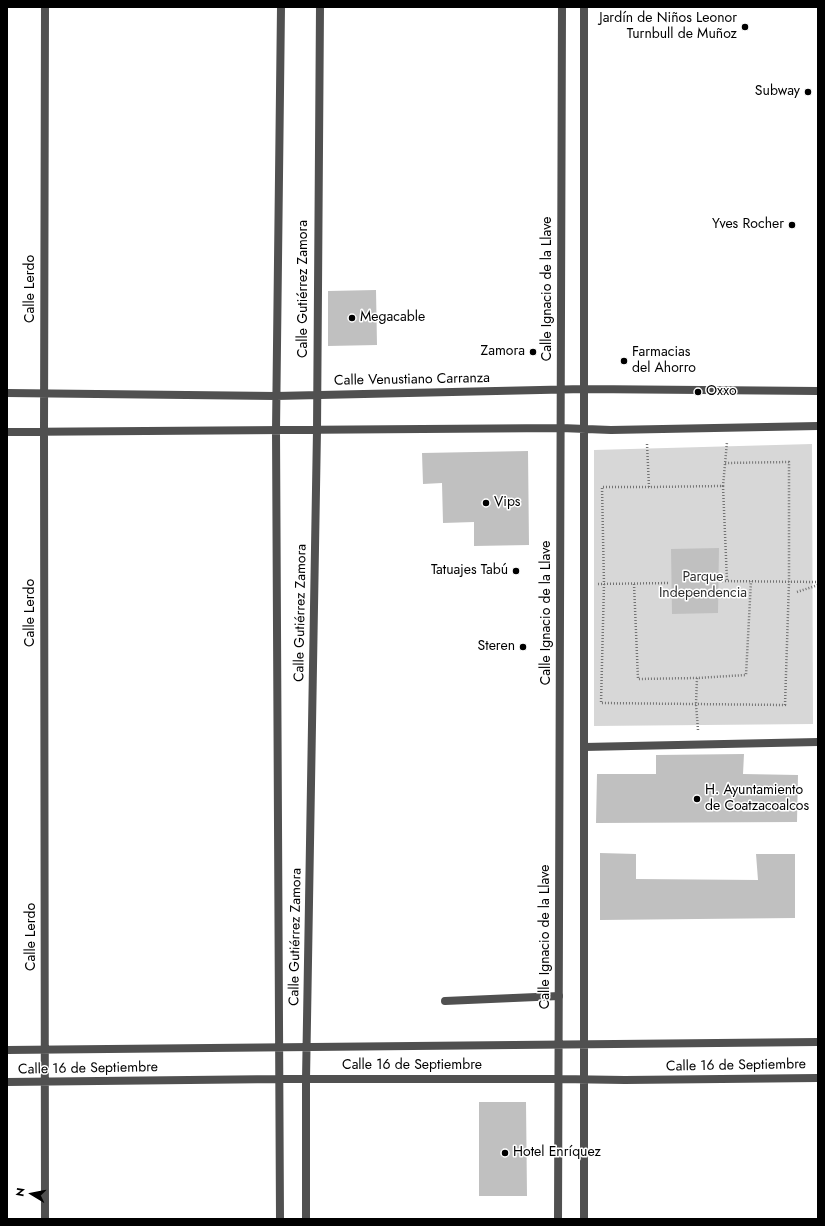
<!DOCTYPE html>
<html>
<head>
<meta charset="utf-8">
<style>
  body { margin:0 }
  #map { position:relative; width:825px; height:1226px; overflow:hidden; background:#fff; font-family:Jost,sans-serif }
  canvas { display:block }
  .frame { position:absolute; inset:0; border:8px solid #000; pointer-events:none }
  .north { position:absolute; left:12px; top:1174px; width:40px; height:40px; -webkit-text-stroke:3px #fff; paint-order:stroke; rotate:280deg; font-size:11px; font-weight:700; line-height:16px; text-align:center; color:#000 }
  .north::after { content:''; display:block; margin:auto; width:14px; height:18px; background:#000; clip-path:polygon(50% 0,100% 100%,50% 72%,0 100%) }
</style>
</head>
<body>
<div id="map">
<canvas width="825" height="1226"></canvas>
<div class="frame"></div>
<div class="north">N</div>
</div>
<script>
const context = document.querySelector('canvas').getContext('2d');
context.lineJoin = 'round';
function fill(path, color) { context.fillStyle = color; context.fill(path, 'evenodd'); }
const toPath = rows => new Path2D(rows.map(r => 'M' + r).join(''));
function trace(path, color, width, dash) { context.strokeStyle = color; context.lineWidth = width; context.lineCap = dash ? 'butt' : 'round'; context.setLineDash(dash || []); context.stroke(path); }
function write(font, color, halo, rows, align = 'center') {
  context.font = font + ' Jost,sans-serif'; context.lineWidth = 3; context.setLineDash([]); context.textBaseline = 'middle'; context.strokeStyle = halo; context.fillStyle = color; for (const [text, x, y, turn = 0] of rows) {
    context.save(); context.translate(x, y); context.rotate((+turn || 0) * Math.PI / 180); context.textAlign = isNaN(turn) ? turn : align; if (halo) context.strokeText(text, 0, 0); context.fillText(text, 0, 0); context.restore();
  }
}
fill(toPath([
  [812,444,813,724,594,726,594,450]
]), '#d7d7d7');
fill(toPath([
  [376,290,377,345,328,346,328,291],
  [528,451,529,545,474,546,474,522,443,523,442,483,423,484,422,453],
  [719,548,718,613,672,614,671,549],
  [744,754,743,774,798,775,797,822,596,823,597,774,656,774,656,755],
  [600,853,636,854,636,879,758,880,756,854,795,854,795,918,600,920],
  [479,1102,526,1102,527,1196,479,1196]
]), '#c0c0c0');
trace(toPath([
  [647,444,649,487,723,486,727,442],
  [723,486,727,581],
  [649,487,602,487,604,584,601,703,785,705,789,582,789,462,725,463],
  [719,581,818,582],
  [598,584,670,583],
  [634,584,638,679,697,678],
  [797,592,818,585],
  [698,730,696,704,697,678,746,675,751,581]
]), '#727272', 2.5, [1, 2]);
trace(toPath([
  [584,747,818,742],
  [445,1001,559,996]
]), '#505050', 8);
trace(toPath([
  [7,393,276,396,584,389,818,391],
  [7,432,561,428,611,430,818,426],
  [7,1050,818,1042],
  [7,1082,280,1079,559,1079,625,1080,818,1078],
  [45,1219,44,432,45,7],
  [280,1219,276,430,281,7],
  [306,1219,306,1079,317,430,320,7],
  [558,1219,562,7],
  [584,1219,584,7]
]), '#505050', 8);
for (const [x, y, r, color] of [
  [745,27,4,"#000"],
  [808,92,4,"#000"],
  [792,225,4,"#000"],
  [352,318,4,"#000"],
  [533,352,4,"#000"],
  [624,361,4,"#000"],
  [698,392,4,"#000"],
  [486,503,4,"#000"],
  [516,571,4,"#000"],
  [523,647,4,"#000"],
  [697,799,4,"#000"],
  [505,1153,4,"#000"]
]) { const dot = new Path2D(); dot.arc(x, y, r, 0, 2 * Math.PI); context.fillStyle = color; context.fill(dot); trace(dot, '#fff', 1.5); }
write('14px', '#000', '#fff', [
  ["Jardín de Niños Leonor",737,19],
  ["Turnbull de Muñoz",737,35],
  ["Subway",800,92],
  ["Yves Rocher",784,225],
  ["Megacable",360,318,"left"],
  ["Zamora",525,352],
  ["Farmacias",632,353,"left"],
  ["del Ahorro",632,369,"left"],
  ["Oxxo",706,392,"left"],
  ["Vips",494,503,"left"],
  ["Tatuajes Tabú",508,571],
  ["Steren",515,647],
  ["H. Ayuntamiento",705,791,"left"],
  ["de Coatzacoalcos",705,807,"left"],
  ["Hotel Enríquez",513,1153,"left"]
], 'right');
write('14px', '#000', '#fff', [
  ["Calle Lerdo",31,289,-90],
  ["Calle Gutiérrez Zamora",304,289,-90],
  ["Calle Ignacio de la Llave",548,289,-90],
  ["Calle Venustiano Carranza",412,380,-1],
  ["Calle Lerdo",31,613,-90],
  ["Calle Gutiérrez Zamora",301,613,-89],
  ["Calle Ignacio de la Llave",547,613,-90],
  ["Calle Lerdo",32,937,-90],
  ["Calle Gutiérrez Zamora",296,937,-89],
  ["Calle Ignacio de la Llave",546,937,-90],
  ["Calle 16 de Septiembre",412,1066],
  ["Calle 16 de Septiembre",736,1066,-1],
  ["Calle 16 de Septiembre",88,1069,-1]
]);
write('14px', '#2e2e2e', '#fff', [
  ["Parque",703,578],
  ["Independencia",703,594]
]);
</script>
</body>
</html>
